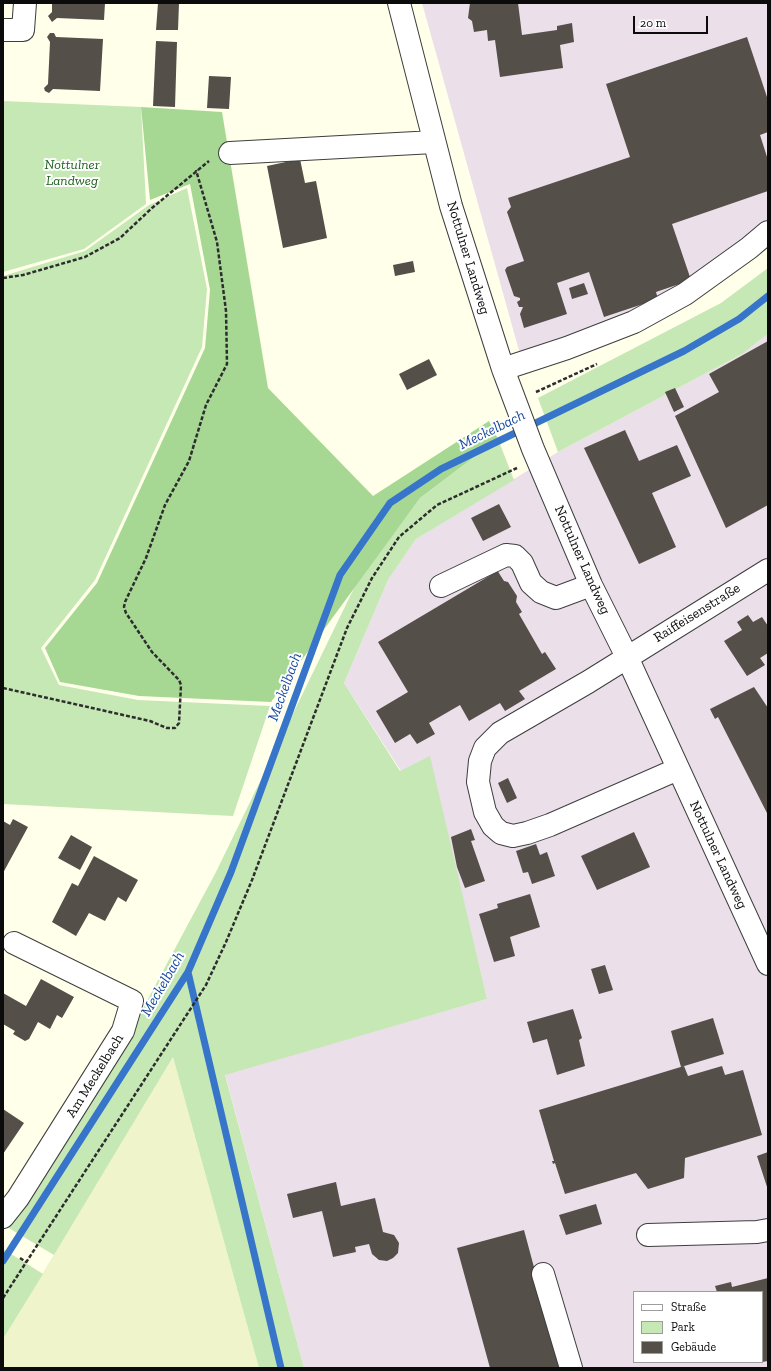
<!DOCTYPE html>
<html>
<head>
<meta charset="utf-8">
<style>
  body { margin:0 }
  #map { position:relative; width:771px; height:1371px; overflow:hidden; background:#ffffea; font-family:"Zilla Slab",serif }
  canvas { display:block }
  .frame { position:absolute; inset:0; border:4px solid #0b0b0b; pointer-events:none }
  .legend { position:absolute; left:633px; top:1291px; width:130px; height:72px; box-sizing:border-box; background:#fff; border:1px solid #9d9d9d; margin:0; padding:5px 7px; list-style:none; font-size:12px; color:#0b0b0b }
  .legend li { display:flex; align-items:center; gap:8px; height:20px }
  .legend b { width:20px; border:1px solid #9d9d9d }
  .scale { position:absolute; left:633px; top:16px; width:75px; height:18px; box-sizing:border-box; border:2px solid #0b0b0b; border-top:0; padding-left:5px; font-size:12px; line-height:14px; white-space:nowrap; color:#0b0b0b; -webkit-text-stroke:3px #fff; paint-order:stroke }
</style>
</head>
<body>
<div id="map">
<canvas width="771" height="1371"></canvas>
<div class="frame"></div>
<ul class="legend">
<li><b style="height:5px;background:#fff"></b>Straße</li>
<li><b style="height:11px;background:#c6e8b5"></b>Park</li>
<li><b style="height:11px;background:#544f48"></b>Gebäude</li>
</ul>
<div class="scale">20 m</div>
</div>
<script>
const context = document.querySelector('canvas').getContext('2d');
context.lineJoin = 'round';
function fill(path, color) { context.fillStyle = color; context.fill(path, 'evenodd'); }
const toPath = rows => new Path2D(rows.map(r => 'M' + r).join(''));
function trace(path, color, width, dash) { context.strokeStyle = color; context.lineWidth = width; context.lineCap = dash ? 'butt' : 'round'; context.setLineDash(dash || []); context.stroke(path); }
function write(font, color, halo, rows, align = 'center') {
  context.font = font + ' "Zilla Slab",serif'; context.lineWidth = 4; context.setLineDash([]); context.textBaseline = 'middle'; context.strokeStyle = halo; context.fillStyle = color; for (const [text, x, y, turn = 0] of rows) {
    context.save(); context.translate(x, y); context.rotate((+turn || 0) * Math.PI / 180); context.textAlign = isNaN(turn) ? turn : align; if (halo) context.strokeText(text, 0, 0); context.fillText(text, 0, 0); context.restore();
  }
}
fill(toPath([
  [422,3,768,3,768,234,708,280,525,372],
  [768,334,768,1368,304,1368,225,1074,487,999,429,757,401,771,344,683,388,580,416,539,558,452,742,354],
  [634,1292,762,1292,762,1362,634,1362]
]), '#ebdfea');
fill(toPath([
  [173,1057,259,1368,3,1368,3,1339]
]), '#f0f4cb');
fill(toPath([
  [3,101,141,107,146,204,84,249,3,272],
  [187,188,207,289,202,347,95,580,41,648,59,685,138,700,270,706,233,816,3,804,3,276,85,251,149,205],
  [768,268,768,334,742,354,558,452,538,398,721,303],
  [498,439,514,480,416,539,388,580,344,683,400,771,430,756,487,999,225,1075,304,1368,259,1368,173,1057,54,1255,7,1227,119,1053,216,872,356,584,420,498],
  [3,1249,43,1274,3,1339]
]), '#c6e8b5');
fill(toPath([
  [141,107,222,112,268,388,373,496,489,421,498,439,420,498,271,702,139,696,60,682,45,648,97,583,205,348,210,290,190,184,150,200]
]), '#a6d894');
trace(toPath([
  [188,972,281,1368],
  [3,1261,188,972,231,872,340,575,390,503,441,469,684,351,739,319,768,296]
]), '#3775cb', 7);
fill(toPath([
  [52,3,105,3,104,20,57,18,52,22,48,16,52,12],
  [158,3,179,3,178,30,156,30],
  [470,3,518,3,522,35,557,30,557,26,572,23,574,42,560,45,563,68,500,77,495,40,488,41,487,30,474,32,472,21,468,18],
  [50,33,54,33,56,37,103,39,100,91,53,89,49,93,45,91,44,88,48,84,50,42,47,37],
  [747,37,768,100,768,132,760,135,768,160,768,191,672,224,691,280,656,292,658,299,604,317,589,272,557,283,567,314,524,328,520,314,523,307,519,307,517,302,520,300,520,298,514,296,505,270,507,267,524,261,507,212,511,207,508,198,630,157,606,84],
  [156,41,177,42,175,107,153,106],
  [209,76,231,77,229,109,207,108],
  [300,159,305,183,316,181,327,238,283,248,267,166],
  [413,261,415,272,395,276,393,265],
  [584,283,588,294,572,299,569,288],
  [768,341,768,505,726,528,675,416,719,392,709,374],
  [429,359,437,375,407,390,399,374],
  [675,388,684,407,674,412,665,392],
  [625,430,639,461,677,445,691,476,652,493,676,547,639,564,584,448],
  [499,504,511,527,483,541,471,518],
  [497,570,504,581,508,582,517,596,516,602,522,612,519,614,542,654,545,652,556,669,519,691,525,699,505,711,500,703,469,721,460,705,429,723,435,734,417,744,410,734,395,743,376,711,408,692,378,642,496,572],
  [748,615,753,622,762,617,768,626,768,653,760,658,765,665,747,676,724,641,742,630,737,622],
  [754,687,768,708,768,815,718,717,715,719,710,709],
  [508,778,517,798,507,803,498,783],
  [13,819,28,827,3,873,3,821,10,825],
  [471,829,475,840,471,841,485,881,465,888,457,867,451,837],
  [634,832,650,867,597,890,581,856],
  [71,835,92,847,80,870,58,858],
  [536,844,540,855,547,852,555,876,532,884,528,872,523,873,516,851],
  [94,856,138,880,126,902,118,897,105,921,89,913,76,936,52,922,72,883,78,886],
  [530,894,540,927,510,937,515,956,494,962,479,914,498,908,497,904],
  [605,965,613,990,599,994,591,969],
  [41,979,74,997,62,1018,57,1015,50,1029,38,1022,29,1039,25,1041,13,1034,15,1031,3,1024,3,993,26,1006],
  [573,1009,582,1038,579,1040,585,1066,557,1075,547,1039,533,1043,527,1022],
  [713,1018,724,1054,681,1067,671,1031],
  [684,1066,688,1076,722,1066,725,1075,743,1070,762,1135,685,1158,684,1178,648,1189,636,1173,565,1194,555,1163,553,1164,552,1161,554,1161,539,1110],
  [3,1109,24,1123,3,1154],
  [768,1152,768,1190,757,1156],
  [336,1182,341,1206,375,1198,383,1232,394,1235,399,1243,398,1253,393,1258,387,1261,379,1260,372,1254,369,1244,355,1247,356,1252,333,1257,322,1211,293,1218,287,1194],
  [596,1204,602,1224,566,1235,559,1215],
  [524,1230,561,1368,490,1368,457,1248],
  [768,1278,768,1361,762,1362,762,1292,717,1292,715,1286,731,1282,732,1287]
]), '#544f48');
const minor = toPath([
  [399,3,451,206,503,369,533,449,591,585,627,657,768,964],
  [3,30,23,30,25,3],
  [230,153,434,142],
  [503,369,567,348,634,322,685,294,749,248,768,232],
  [441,586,506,555,515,556,522,563,531,583,541,592,556,598,591,585],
  [678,769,550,825,527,833,513,836,501,833,493,826,485,812,478,782,480,761,485,748,500,733,588,682,768,570],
  [3,1217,18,1198,123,1031,132,1001,14,943],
  [648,1235,757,1232,768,1230],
  [543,1274,571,1368]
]);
trace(minor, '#3e3e3e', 24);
trace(toPath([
  [3,278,23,275,85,257,120,238,152,208,209,161],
  [536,392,597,364],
  [3,688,150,721,167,728,175,728,179,723,181,685,179,680,152,652,126,613,124,607,125,602,146,558,165,505,189,461,206,405,227,364,226,311,217,242,196,170],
  [20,1258,26,1262],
  [3,1298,206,985,226,942,252,880,347,628,372,578,399,537,437,505,517,468]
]), '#2d2d2d', 2.5, [4, 2]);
trace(minor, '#fff', 22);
write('italic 14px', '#1e621d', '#fff', [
  ["Nottulner",72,165],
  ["Landweg",72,181]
]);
write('14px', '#0b0b0b', '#fff', [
  ["Nottulner Landweg",468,258,73],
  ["Nottulner Landweg",582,560,66],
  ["Raiffeisenstraße",697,613,-32],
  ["Nottulner Landweg",718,855,65],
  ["Am Meckelbach",95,1076,-58]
]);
write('italic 15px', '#17489b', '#fff', [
  ["Meckelbach",492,430,-26],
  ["Meckelbach",285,687,-70],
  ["Meckelbach",163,984,-60]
]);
</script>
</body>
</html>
